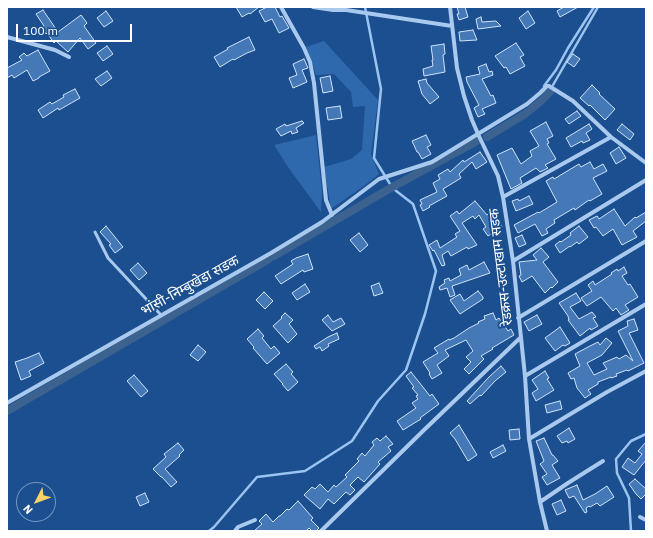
<!DOCTYPE html>
<html>
<head>
<meta charset="utf-8">
<style>
  body { margin:0 }
  #map { position:relative; width:653px; height:538px; overflow:hidden; background:#1b4f8f; font-family:"IBM Plex Sans",sans-serif }
  canvas { display:block }
  .frame { position:absolute; inset:0; border:8px solid #fff; pointer-events:none }
  .north { position:absolute; left:16px; top:482px; width:40px; height:40px; box-sizing:border-box; background:#1b4f8f; border:1px solid #7695bc; border-radius:50%; rotate:228deg; font-size:11px; font-weight:700; line-height:16px; text-align:center; color:#fff }
  .north::after { content:''; display:block; margin:auto; width:14px; height:18px; background:#ffd166; clip-path:polygon(50% 0,100% 100%,50% 72%,0 100%) }
  .scale { position:absolute; left:16px; top:24px; width:116px; height:18px; box-sizing:border-box; border:2px solid #fff; border-top:0; padding-left:5px; font-size:12px; line-height:14px; white-space:nowrap; color:#fff; -webkit-text-stroke:3px #1b4f8f; paint-order:stroke }
</style>
</head>
<body>
<div id="map">
<canvas width="653" height="538"></canvas>
<div class="frame"></div>
<div class="north">N</div>
<div class="scale">100 m</div>
</div>
<script>
const context = document.querySelector('canvas').getContext('2d');
context.lineJoin = 'round';
function fill(path, color) { context.fillStyle = color; context.fill(path, 'evenodd'); }
const toPath = rows => new Path2D(rows.map(r => 'M' + r).join(''));
function trace(path, color, width, dash) { context.strokeStyle = color; context.lineWidth = width; context.lineCap = dash ? 'butt' : 'round'; context.setLineDash(dash || []); context.stroke(path); }
function write(font, color, halo, rows, align = 'center') {
  context.font = font + ' "IBM Plex Sans","Noto Sans Devanagari",sans-serif'; context.lineWidth = 4; context.setLineDash([]); context.textBaseline = 'middle'; context.strokeStyle = halo; context.fillStyle = color; for (const [text, x, y, turn = 0] of rows) {
    context.save(); context.translate(x, y); context.rotate((+turn || 0) * Math.PI / 180); context.textAlign = isNaN(turn) ? turn : align; if (halo) context.strokeText(text, 0, 0); context.fillText(text, 0, 0); context.restore();
  }
}
fill(toPath([
  [324,41,378,100,371,154,379,174,364,186,331,209,324,167,351,159,362,150,365,106,353,107,351,92,334,74,316,75,306,47],
  [316,135,322,191,321,212,290,170,274,145]
]), '#2e69ad');
trace(toPath([
  [553,85,598,7],
  [544,86,556,70,568,48,594,7],
  [209,531,214,527,257,477,305,471,352,441,378,401,406,370,425,314,436,271,413,204,395,190,390,184,374,158,381,89,365,7],
  [631,531,629,498,617,473,616,459,631,441,646,434]
]), '#9cc4f0', 2.5);
trace(toPath([
  [487,137,525,114,540,102,550,92],
  [274,256,389,189,477,141],
  [7,411,269,259]
]), '#3c6290', 8);
const building = toPath([
  [236,7,259,7,250,14,249,13,242,17,236,7],
  [267,7,275,7,280,17,282,16,289,28,279,33,272,19,265,22,259,11,267,7],
  [457,7,465,7,468,17,459,20,457,14,459,14,457,7],
  [564,7,578,7,560,17,557,11,564,7],
  [43,10,58,32,81,15,87,23,84,26,96,43,88,49,80,38,68,52,56,41,54,43,47,33,46,34,42,28,44,26,36,14,43,10],
  [106,11,113,21,104,27,97,18,106,11],
  [528,11,535,23,526,29,519,18,528,11],
  [481,17,482,22,496,21,501,26,478,29,476,19,481,17],
  [473,30,477,40,460,41,459,32,473,30],
  [249,37,255,50,247,53,234,60,233,59,220,67,214,57,228,49,227,48,249,37],
  [516,43,524,55,520,57,525,66,510,74,506,67,504,68,495,56,516,43],
  [444,44,445,54,443,55,445,72,424,76,423,69,433,66,432,60,433,60,431,46,444,44],
  [107,46,113,54,103,61,97,53,107,46],
  [38,50,50,71,39,77,39,78,33,81,27,70,14,78,12,75,7,78,7,68,22,60,19,57,24,53,27,56,38,50],
  [573,54,580,59,574,67,567,62,573,54],
  [304,59,308,68,302,70,307,82,293,88,289,78,297,75,293,64,304,59],
  [486,64,489,72,492,71,493,75,482,79,491,96,493,95,496,103,482,109,485,114,478,117,474,108,479,105,467,82,466,77,480,74,478,67,486,64],
  [107,71,112,78,101,86,95,79,107,71],
  [330,76,333,91,323,93,320,78,330,76],
  [426,79,427,83,439,97,430,104,422,94,418,81,426,79],
  [592,85,600,93,599,94,615,109,605,120,590,105,589,106,580,98,592,85],
  [75,89,80,98,59,110,58,108,43,118,38,110,50,102,52,104,64,97,63,95,75,89],
  [340,106,342,118,328,120,326,108,340,106],
  [577,111,581,116,569,124,565,119,577,111],
  [302,121,304,123,296,128,298,132,292,134,291,131,281,136,276,129,285,124,286,126,302,121],
  [546,122,553,136,547,139,549,143,547,144,556,159,545,165,548,168,540,172,536,168,520,178,522,183,511,189,497,155,512,148,521,164,532,156,530,151,539,146,530,131,546,122],
  [589,124,592,129,586,133,590,140,583,143,582,141,571,147,566,138,589,124],
  [622,124,634,134,630,140,617,130,622,124],
  [426,135,431,145,427,147,431,154,422,159,418,152,417,152,412,141,426,135],
  [619,147,626,158,616,164,610,153,619,147],
  [480,152,487,162,476,169,472,162,459,174,461,178,443,189,447,196,429,206,430,207,423,211,420,205,422,204,420,200,437,192,433,183,440,179,438,175,448,169,450,172,463,160,464,162,480,152],
  [590,162,594,169,603,164,607,171,593,178,602,194,590,201,589,200,575,210,574,208,554,220,555,223,546,229,548,233,542,236,535,224,518,233,514,225,538,212,539,213,557,202,546,181,553,177,554,179,579,164,581,167,590,162],
  [529,196,533,204,516,211,512,201,518,199,519,201,529,196],
  [475,201,487,215,493,211,502,227,488,236,483,229,486,227,479,215,475,219,473,216,462,223,477,245,468,249,467,247,451,256,448,251,442,255,445,265,442,266,434,250,433,251,429,245,437,240,440,248,457,237,455,234,460,231,450,216,457,211,459,214,475,201],
  [614,209,625,226,635,217,636,218,646,212,646,221,633,231,637,237,622,245,613,229,603,236,596,227,594,228,589,220,597,216,599,219,614,209],
  [106,226,123,247,115,253,109,245,111,244,100,232,106,226],
  [579,226,588,237,579,244,577,242,570,247,570,246,560,253,555,245,560,241,561,242,571,235,570,233,579,226],
  [359,233,368,245,360,252,350,240,359,233],
  [522,235,526,244,519,247,515,238,522,235],
  [541,248,549,257,543,262,558,282,552,288,551,287,545,293,532,276,522,282,519,276,521,275,519,262,537,260,533,255,541,248],
  [308,254,313,269,304,272,303,270,281,284,275,276,293,264,291,261,296,258,308,254],
  [484,262,490,273,452,286,455,295,450,297,447,288,440,290,439,287,445,283,444,280,449,278,450,281,461,275,459,269,467,265,469,270,484,262],
  [138,263,147,273,139,280,130,270,138,263],
  [624,267,627,273,622,276,628,285,630,284,638,297,625,305,629,310,621,315,616,308,613,311,601,297,587,306,581,298,592,291,588,285,593,281,595,285,612,274,611,273,617,269,618,271,624,267],
  [379,283,383,293,374,296,371,286,379,283],
  [305,284,310,292,297,300,292,293,305,284],
  [478,291,483,297,483,299,460,314,450,300,460,294,464,301,478,291],
  [264,292,273,301,265,309,256,300,264,292],
  [576,293,581,301,570,307,579,319,592,312,596,317,593,318,598,326,591,330,590,328,580,336,568,320,569,320,568,316,559,303,576,293],
  [285,313,293,320,289,324,297,334,288,343,273,326,282,318,281,317,285,313],
  [493,313,496,320,499,318,508,331,511,329,514,335,492,348,493,349,481,356,484,359,469,374,464,369,471,362,466,357,473,351,466,340,445,350,449,356,437,365,442,373,432,379,429,374,430,373,423,362,438,353,434,348,449,339,449,340,454,338,469,328,479,323,478,322,485,319,484,316,493,313],
  [328,315,333,322,341,318,345,324,332,331,322,320,328,315],
  [537,315,542,324,529,331,524,322,537,315],
  [634,319,638,330,629,333,644,363,628,371,627,370,616,374,617,376,611,378,611,377,598,382,598,384,588,390,591,394,585,398,577,388,574,378,571,379,568,373,580,366,575,354,588,347,598,342,600,345,606,338,612,343,602,355,587,363,594,375,607,369,603,363,617,357,619,359,626,355,633,361,618,331,628,326,627,321,634,319],
  [560,327,570,343,565,346,563,345,555,351,545,338,560,327],
  [258,329,264,336,262,338,271,349,274,346,280,353,267,364,253,348,254,347,247,339,258,329],
  [337,333,339,339,328,344,329,346,322,351,320,347,316,349,314,346,328,337,337,333],
  [198,345,206,352,198,361,190,355,198,345],
  [39,353,44,363,29,371,31,376,21,380,15,362,27,358,39,353],
  [286,364,293,372,291,374,298,382,288,391,282,384,283,384,274,374,286,364],
  [501,366,506,372,495,381,481,396,480,395,470,404,467,401,489,377,501,366],
  [545,371,549,378,547,379,554,390,536,401,532,393,538,389,532,380,545,371],
  [411,372,430,396,432,394,439,404,420,418,421,419,403,430,397,421,416,408,412,403,418,399,416,396,418,395,412,388,414,387,406,376,411,372],
  [134,375,148,391,141,397,127,381,134,375],
  [560,401,562,409,547,413,545,405,560,401],
  [459,425,477,455,468,461,455,439,450,433,459,425],
  [569,428,575,439,568,443,567,441,562,443,557,436,569,428],
  [519,429,520,439,510,440,509,430,519,429],
  [386,436,393,444,388,447,391,451,378,462,380,464,364,482,358,477,350,485,355,490,350,495,346,492,334,504,328,499,320,509,304,495,312,487,315,489,320,484,328,492,334,485,336,487,347,477,345,475,359,461,357,459,362,453,365,456,374,445,372,442,377,438,380,441,386,436],
  [544,438,552,455,553,455,558,461,552,465,560,478,547,485,542,477,547,474,540,464,544,461,536,441,544,438],
  [646,442,646,460,634,475,622,467,628,458,635,463,642,454,638,451,646,442],
  [178,443,184,450,179,455,180,456,165,469,177,482,171,487,162,477,161,477,153,469,166,457,164,454,178,443],
  [503,445,506,451,493,458,490,452,503,445],
  [635,479,646,489,646,494,641,499,636,494,629,484,635,479],
  [577,485,583,500,595,494,607,486,614,497,600,506,597,503,590,507,589,506,586,508,587,512,585,513,574,496,569,498,565,490,577,485],
  [145,493,149,502,140,506,136,497,145,493],
  [561,500,566,511,557,515,552,504,561,500],
  [298,501,313,518,311,520,319,528,316,531,312,531,309,528,306,531,254,531,262,524,259,521,266,514,273,522,279,516,280,516,287,509,289,510,298,501]
]);
fill(building, '#4478b7');
trace(building, '#cfe3fa', 1);
trace(toPath([
  [95,232,108,258,161,315]
]), '#a9c9ee', 3);
trace(toPath([
  [281,7,304,48,310,62,314,83,326,200,332,215],
  [313,7,333,10,346,10,452,26],
  [450,7,457,68,464,96,472,120,478,134,498,176,503,197,513,261,525,376,529,439,540,502,547,531],
  [7,37,55,50,69,57],
  [503,197,611,137],
  [513,261,646,180],
  [518,318,646,241],
  [525,376,646,304],
  [7,403,271,253,322,222,379,179,432,162,527,104,540,93,547,86,549,86,573,101,611,137,646,163],
  [529,439,607,392,646,371],
  [540,502,568,483,603,461],
  [640,517,646,520],
  [235,531,238,527,255,520],
  [321,531,424,430,520,338]
]), '#a9c9ee', 4);
write('14px', '#fff', '#1b4f8f', [
  ["रेडक्रस-उल्टाखाम सडक",501,267,-97],
  ["भांसी-निम्बुखेडा सडक",190,286,-29]
]);
</script>
</body>
</html>
